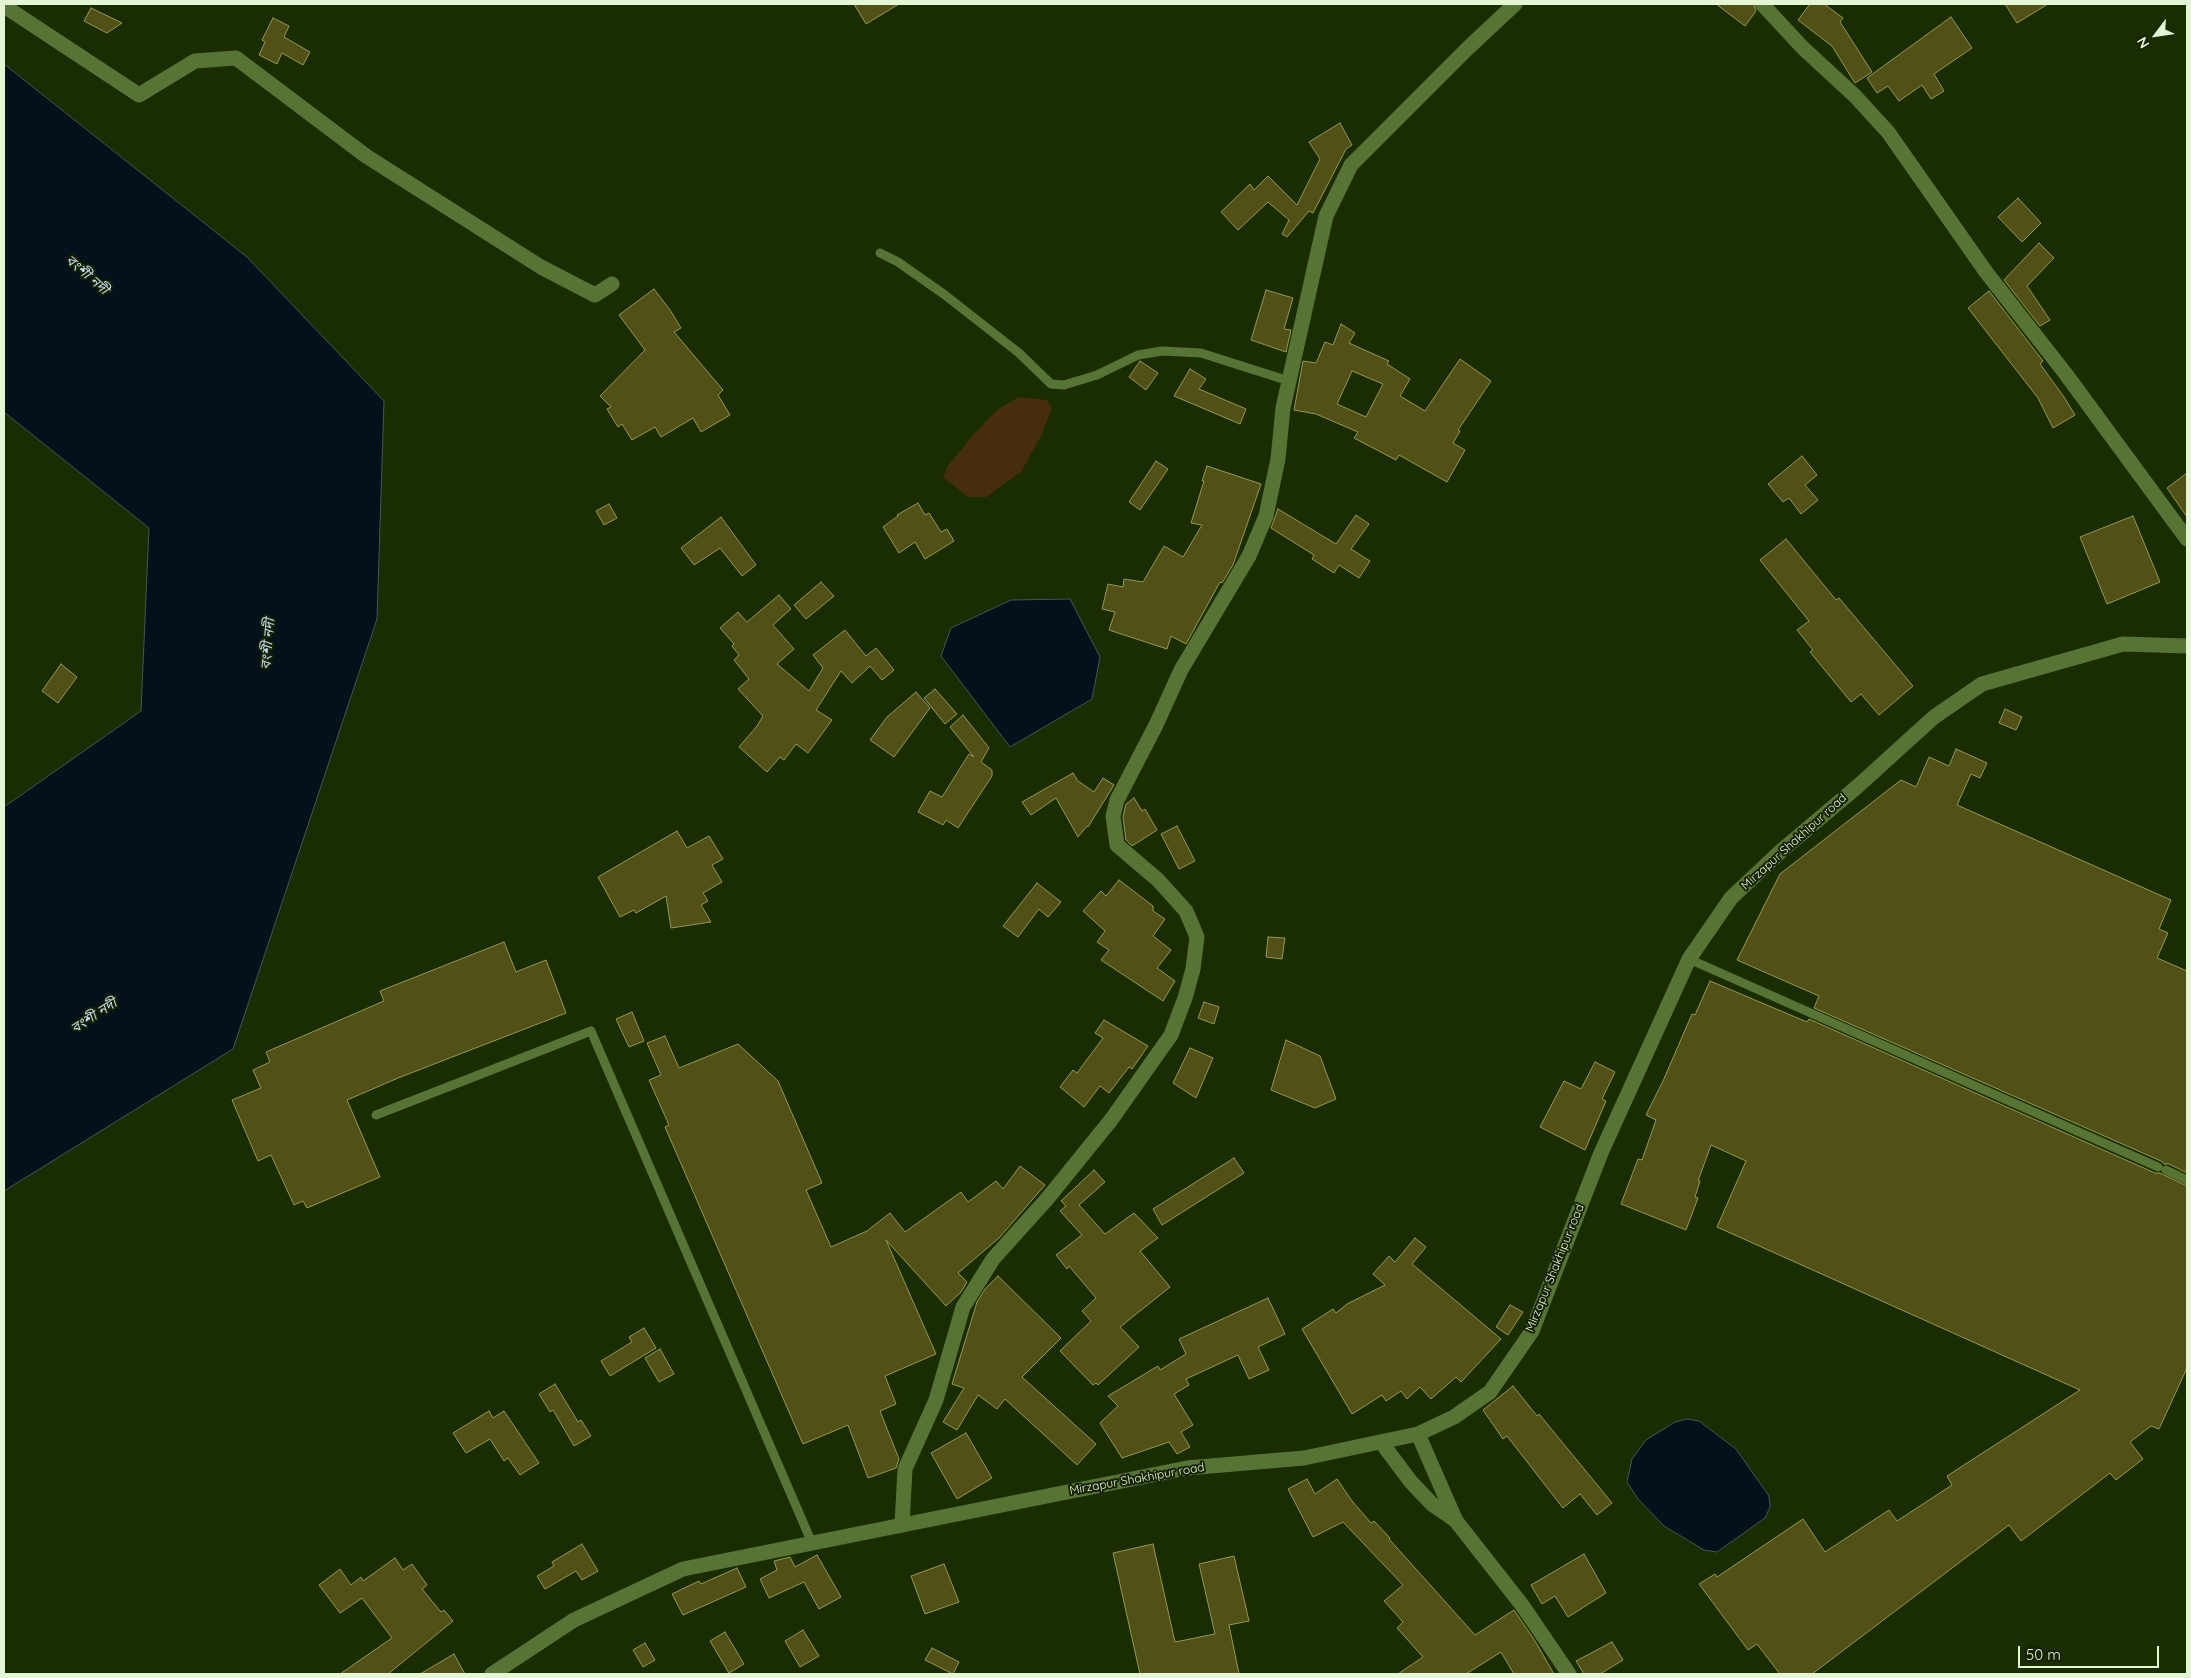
<!DOCTYPE html>
<html>
<head>
<meta charset="utf-8">
<style>
  body { margin:0 }
  #map { position:relative; width:2191px; height:1678px; overflow:hidden; background:#1a2d00; font-family:Quicksand,sans-serif }
  canvas { display:block }
  .frame { position:absolute; inset:0; border:5px solid #e5f6d4; pointer-events:none }
  .north { position:absolute; left:2131px; top:10px; width:50px; height:50px; -webkit-text-stroke:4px #142202; paint-order:stroke; rotate:239deg; font-size:14px; font-weight:700; line-height:20px; text-align:center; color:#e5f6d4 }
  .north::after { content:''; display:block; margin:auto; width:18px; height:22px; background:#e5f6d4; clip-path:polygon(50% 0,100% 100%,50% 72%,0 100%) }
  .scale { position:absolute; left:2018px; top:1646px; width:141px; height:22px; box-sizing:border-box; border:2px solid #e5f6d4; border-top:0; padding-left:6px; font-size:15px; line-height:18px; white-space:nowrap; color:#e5f6d4; -webkit-text-stroke:4px #142202; paint-order:stroke }
</style>
</head>
<body>
<div id="map">
<canvas width="2191" height="1678"></canvas>
<div class="frame"></div>
<div class="north">N</div>
<div class="scale">50 m</div>
</div>
<script>
const context = document.querySelector('canvas').getContext('2d');
context.lineJoin = 'round';
function fill(path, color) { context.fillStyle = color; context.fill(path, 'evenodd'); }
const toPath = rows => new Path2D(rows.map(r => 'M' + r).join(''));
function trace(path, color, width, dash) { context.strokeStyle = color; context.lineWidth = width; context.lineCap = dash ? 'butt' : 'round'; context.setLineDash(dash || []); context.stroke(path); }
function write(font, color, halo, rows, align = 'center') {
  context.font = font + ' Quicksand,"Noto Sans Bengali",sans-serif'; context.lineWidth = 4; context.setLineDash([]); context.textBaseline = 'middle'; context.strokeStyle = halo; context.fillStyle = color; for (const [text, x, y, turn = 0] of rows) {
    context.save(); context.translate(x, y); context.rotate((+turn || 0) * Math.PI / 180); context.textAlign = isNaN(turn) ? turn : align; if (halo) context.strokeText(text, 0, 0); context.fillText(text, 0, 0); context.restore();
  }
}
fill(toPath([
  [1019,397,1047,400,1052,408,1042,434,1021,472,986,497,968,497,943,477,947,467,972,436,997,410]
]), '#462d0c');
const water = toPath([
  [4,64,247,257,384,401,377,619,233,1049,4,1191,4,807,141,711,149,528,4,412,4,64],
  [1070,599,1100,657,1092,699,1010,747,941,656,951,628,1011,600,1070,599],
  [1687,1419,1699,1421,1736,1449,1769,1496,1770,1507,1765,1518,1717,1552,1704,1550,1664,1526,1638,1499,1627,1482,1632,1459,1646,1440,1675,1422,1687,1419]
]);
fill(water, '#05101b');
trace(water, '#485552', 1);
const building = toPath([
  [854,4,899,4,866,24,854,4],
  [1716,4,1753,4,1756,11,1745,26,1716,4],
  [1810,4,1824,4,1843,18,1840,22,1872,72,1855,83,1832,46,1798,20,1810,4],
  [2005,4,2048,4,2017,23,2005,4],
  [91,8,122,23,107,33,84,21,91,8],
  [1951,17,1972,48,1934,74,1944,91,1931,99,1922,85,1899,101,1888,86,1877,93,1867,78,1951,17],
  [273,18,289,26,284,37,310,52,303,65,282,53,277,64,259,55,265,42,262,40,273,18],
  [1340,123,1352,145,1346,149,1313,213,1309,211,1287,237,1282,234,1289,220,1268,202,1238,230,1221,212,1250,184,1254,190,1268,176,1297,205,1320,159,1309,142,1340,123],
  [2018,198,2041,223,2022,242,1998,217,2018,198],
  [2039,243,2054,258,2027,286,2050,320,2040,326,2004,280,2039,243],
  [654,289,670,310,681,328,674,332,723,390,718,395,730,415,701,432,693,418,661,437,655,427,632,440,622,424,618,427,607,409,611,407,600,396,645,350,619,315,654,289],
  [1266,290,1293,298,1284,329,1291,330,1286,352,1251,340,1266,290],
  [1989,291,2043,361,2040,364,2064,397,2075,415,2053,428,2038,398,1968,308,1989,291],
  [1341,324,1355,333,1349,343,1389,361,1387,364,1410,379,1400,396,1425,411,1460,359,1491,381,1458,430,1460,431,1453,443,1465,450,1447,482,1399,455,1396,460,1354,438,1358,432,1316,414,1294,410,1303,361,1316,363,1325,342,1333,345,1341,324],
  [1352,371,1383,384,1366,417,1337,404,1352,371],
  [1140,361,1158,373,1146,390,1129,377,1140,361],
  [1190,369,1206,379,1199,389,1246,409,1240,424,1174,396,1190,369],
  [1802,456,1817,475,1805,485,1818,500,1801,514,1789,498,1783,502,1768,484,1802,456],
  [1156,461,1168,469,1140,510,1129,502,1156,461],
  [1207,466,1261,484,1233,565,1222,583,1220,582,1186,644,1171,636,1167,649,1109,630,1115,612,1102,609,1108,584,1123,587,1124,579,1143,582,1164,546,1183,557,1202,525,1191,523,1204,481,1202,481,1207,466],
  [2187,473,2187,517,2167,488,2187,473],
  [918,503,925,515,929,513,941,532,947,529,954,541,925,559,915,542,899,553,883,527,898,516,897,515,918,503],
  [609,504,617,518,604,525,596,511,609,504],
  [1278,509,1336,544,1356,515,1369,524,1351,549,1370,561,1359,578,1339,565,1334,573,1312,559,1314,555,1271,528,1278,509],
  [2133,516,2160,582,2107,604,2080,537,2133,516],
  [721,517,756,565,742,576,720,548,694,565,681,548,721,517],
  [1786,539,1836,600,1839,598,1913,686,1879,715,1861,694,1851,702,1810,652,1813,650,1797,630,1809,621,1760,560,1786,539],
  [821,582,834,596,806,619,794,605,821,582],
  [779,595,791,609,773,625,794,649,777,664,809,691,823,668,813,655,845,630,866,656,876,648,894,670,882,680,870,666,852,683,841,671,816,710,832,720,808,753,796,744,784,760,780,757,767,772,739,747,757,726,763,716,738,689,749,679,734,660,739,655,732,646,734,644,720,628,738,612,747,622,779,595],
  [61,664,77,677,58,703,42,691,61,664],
  [935,689,957,714,945,724,924,698,935,689],
  [916,692,930,708,894,757,870,740,887,717,916,692],
  [2005,709,2022,717,2016,730,1999,723,2005,709],
  [963,715,989,748,981,762,992,770,992,776,958,828,946,820,943,825,918,812,930,791,942,797,969,754,974,757,950,727,963,715],
  [1956,749,1987,763,1980,778,1971,774,1957,805,2171,900,2159,929,2168,933,2157,958,2187,971,2187,1173,2169,1164,2164,1164,2161,1161,1814,1008,1819,996,1737,960,1780,874,1901,780,1916,787,1929,757,1949,766,1956,749],
  [1073,773,1078,781,1094,792,1103,778,1114,785,1088,827,1087,826,1078,837,1056,798,1031,815,1022,802,1073,773],
  [1134,798,1142,811,1145,809,1157,830,1132,846,1126,840,1123,817,1126,804,1134,798],
  [1177,826,1195,861,1179,869,1161,834,1177,826],
  [677,831,687,848,709,836,723,859,712,865,722,882,703,893,708,901,701,905,711,922,671,928,666,896,636,913,634,910,620,917,598,877,677,831],
  [1119,880,1153,906,1153,911,1165,919,1153,936,1171,950,1157,968,1175,981,1163,1001,1101,960,1109,950,1097,942,1105,931,1083,911,1101,891,1106,896,1119,880],
  [1037,883,1061,902,1048,917,1039,909,1018,937,1003,926,1037,883],
  [1268,937,1285,938,1282,959,1266,957,1268,937],
  [504,942,516,972,546,960,566,1013,398,1078,347,1100,380,1177,307,1208,303,1201,294,1205,271,1155,258,1161,232,1100,261,1088,253,1070,270,1062,266,1052,384,1001,380,991,504,942],
  [1710,981,1807,1022,1809,1019,2155,1173,2160,1173,2187,1186,2187,1368,2159,1429,2151,1426,2130,1442,2143,1459,2116,1480,2110,1473,2021,1541,2009,1525,1812,1674,1780,1674,1757,1644,1748,1650,1699,1584,1715,1574,1717,1577,1803,1519,1825,1552,1889,1510,1897,1521,1952,1485,1947,1476,2080,1390,1717,1227,1746,1161,1711,1145,1698,1181,1700,1181,1695,1197,1698,1198,1686,1230,1621,1204,1638,1159,1642,1160,1656,1120,1646,1115,1663,1081,1692,1014,1695,1015,1710,981],
  [1204,1002,1219,1007,1214,1024,1198,1018,1204,1002],
  [632,1012,644,1041,629,1047,616,1019,632,1012],
  [1104,1020,1148,1046,1132,1069,1129,1067,1109,1093,1100,1086,1084,1107,1060,1087,1073,1070,1077,1073,1103,1038,1095,1033,1104,1020],
  [665,1036,679,1068,738,1044,778,1081,822,1183,806,1190,831,1247,867,1231,890,1213,905,1232,961,1192,968,1202,996,1181,1003,1189,1020,1166,1045,1185,999,1238,958,1273,967,1282,961,1292,946,1306,886,1240,936,1354,885,1376,896,1404,880,1411,899,1459,896,1468,868,1478,848,1425,803,1444,665,1127,669,1125,649,1080,661,1075,647,1043,665,1036],
  [1286,1040,1320,1056,1336,1099,1315,1108,1271,1090,1286,1040],
  [1190,1048,1213,1058,1196,1098,1173,1083,1190,1048],
  [1595,1062,1615,1072,1602,1099,1606,1101,1585,1150,1540,1127,1564,1081,1581,1089,1595,1062],
  [1234,1158,1244,1173,1162,1225,1153,1209,1234,1158],
  [1094,1170,1105,1182,1079,1205,1105,1234,1134,1213,1158,1238,1140,1251,1170,1287,1120,1327,1139,1347,1098,1385,1096,1383,1093,1385,1060,1351,1091,1321,1082,1311,1096,1298,1069,1266,1067,1269,1056,1255,1082,1235,1060,1211,1066,1206,1061,1201,1094,1170],
  [1415,1238,1426,1247,1412,1264,1501,1339,1461,1382,1456,1377,1431,1399,1420,1387,1407,1399,1401,1391,1386,1401,1382,1395,1352,1414,1302,1329,1333,1309,1336,1313,1347,1304,1385,1285,1373,1274,1389,1256,1395,1262,1415,1238],
  [998,1276,1061,1338,1022,1377,1096,1444,1077,1465,1005,1399,997,1409,978,1395,957,1430,943,1422,964,1388,952,1384,977,1302,985,1289,998,1276],
  [1268,1298,1285,1334,1258,1347,1269,1370,1249,1379,1238,1355,1186,1379,1189,1385,1174,1394,1193,1425,1181,1432,1190,1447,1177,1454,1169,1442,1122,1458,1100,1423,1118,1406,1108,1396,1158,1366,1160,1370,1186,1354,1179,1339,1268,1298],
  [1510,1305,1523,1312,1508,1335,1496,1327,1510,1305],
  [644,1328,656,1348,610,1376,601,1361,632,1342,629,1337,644,1328],
  [660,1349,674,1374,659,1382,645,1358,660,1349],
  [555,1384,578,1422,581,1420,591,1436,574,1446,553,1410,550,1412,539,1394,555,1384],
  [1513,1386,1537,1416,1539,1414,1612,1503,1597,1515,1580,1494,1563,1508,1507,1436,1503,1439,1483,1410,1513,1386],
  [489,1411,493,1418,504,1411,539,1463,520,1475,508,1458,504,1461,490,1439,466,1453,453,1433,489,1411],
  [966,1433,992,1478,957,1499,931,1453,966,1433],
  [1307,1479,1315,1494,1337,1479,1352,1501,1371,1523,1374,1521,1390,1538,1389,1539,1475,1635,1514,1610,1535,1641,1554,1674,1514,1674,1501,1652,1466,1674,1398,1674,1423,1657,1397,1628,1403,1622,1384,1601,1403,1585,1343,1522,1313,1537,1288,1489,1307,1479],
  [582,1544,598,1571,582,1580,576,1571,545,1589,537,1576,554,1566,552,1562,582,1544],
  [1153,1544,1175,1642,1215,1634,1199,1564,1234,1556,1249,1621,1229,1625,1239,1674,1140,1674,1113,1553,1153,1544],
  [1584,1554,1606,1593,1568,1617,1555,1596,1542,1604,1531,1585,1584,1554],
  [817,1555,841,1597,819,1609,804,1582,769,1598,760,1579,777,1570,774,1561,790,1557,795,1567,817,1555],
  [395,1558,403,1570,412,1564,427,1585,422,1589,441,1612,444,1610,453,1621,388,1674,340,1674,392,1638,362,1598,340,1613,319,1585,340,1569,351,1585,361,1577,363,1581,395,1558],
  [944,1564,959,1602,925,1614,911,1576,944,1564],
  [737,1568,746,1587,683,1615,672,1594,699,1581,701,1584,737,1568],
  [803,1630,819,1656,800,1667,785,1641,803,1630],
  [725,1632,744,1664,729,1673,710,1641,725,1632],
  [1612,1642,1623,1660,1600,1674,1584,1674,1576,1661,1612,1642],
  [645,1643,655,1660,643,1667,633,1650,645,1643],
  [932,1648,959,1662,953,1674,925,1660,932,1648],
  [454,1654,465,1674,420,1674,454,1654]
]);
fill(building, '#505017');
trace(building, '#97984f', 1);
trace(toPath([
  [880,253,898,262,945,295,1019,353,1051,384,1064,385,1097,375,1138,355,1162,351,1201,353,1289,381],
  [1689,959,2158,1167],
  [376,1115,591,1031,812,1543],
  [2166,1170,2187,1180]
]), '#587435', 9);
trace(toPath([
  [1762,4,1803,48,1855,96,1888,132,1986,272,2065,373,2187,539],
  [4,6,139,95,195,61,236,58,366,156,541,267,595,295,612,284],
  [1418,1434,1456,1521,1522,1605,1569,1674],
  [1381,1442,1411,1482,1432,1504,1455,1520],
  [902,1525,905,1469,936,1400,963,1307,993,1259,1047,1199,1111,1120,1171,1035,1185,998,1193,969,1197,937,1186,911,1158,880,1117,845,1113,816,1117,800,1156,725,1181,670,1249,556,1266,516,1278,459,1283,408,1326,216,1351,165,1468,48,1515,4]
]), '#587435', 15);
trace(toPath([
  [492,1674,574,1620,683,1569,1187,1468,1304,1458,1418,1434,1454,1417,1490,1392,1532,1331,1601,1153,1689,959,1731,898,1781,851,1858,786,1934,717,1982,684,2123,644,2187,646]
]), '#587435', 15);
write('12px', '#e5f6d4', '#142202', [
  ["Mirzapur Shakhipur road",1794,842,-42],
  ["Mirzapur Shakhipur road",1555,1268,-68],
  ["Mirzapur Shakhipur road",1137,1479,-10]
]);
write('italic 14px', '#c1d6ea', '#142202', [
  ["বংশী নদী",87,275,41],
  ["বংশী নদী",268,644,-85],
  ["বংশী নদী",94,1016,-33]
]);
</script>
</body>
</html>
